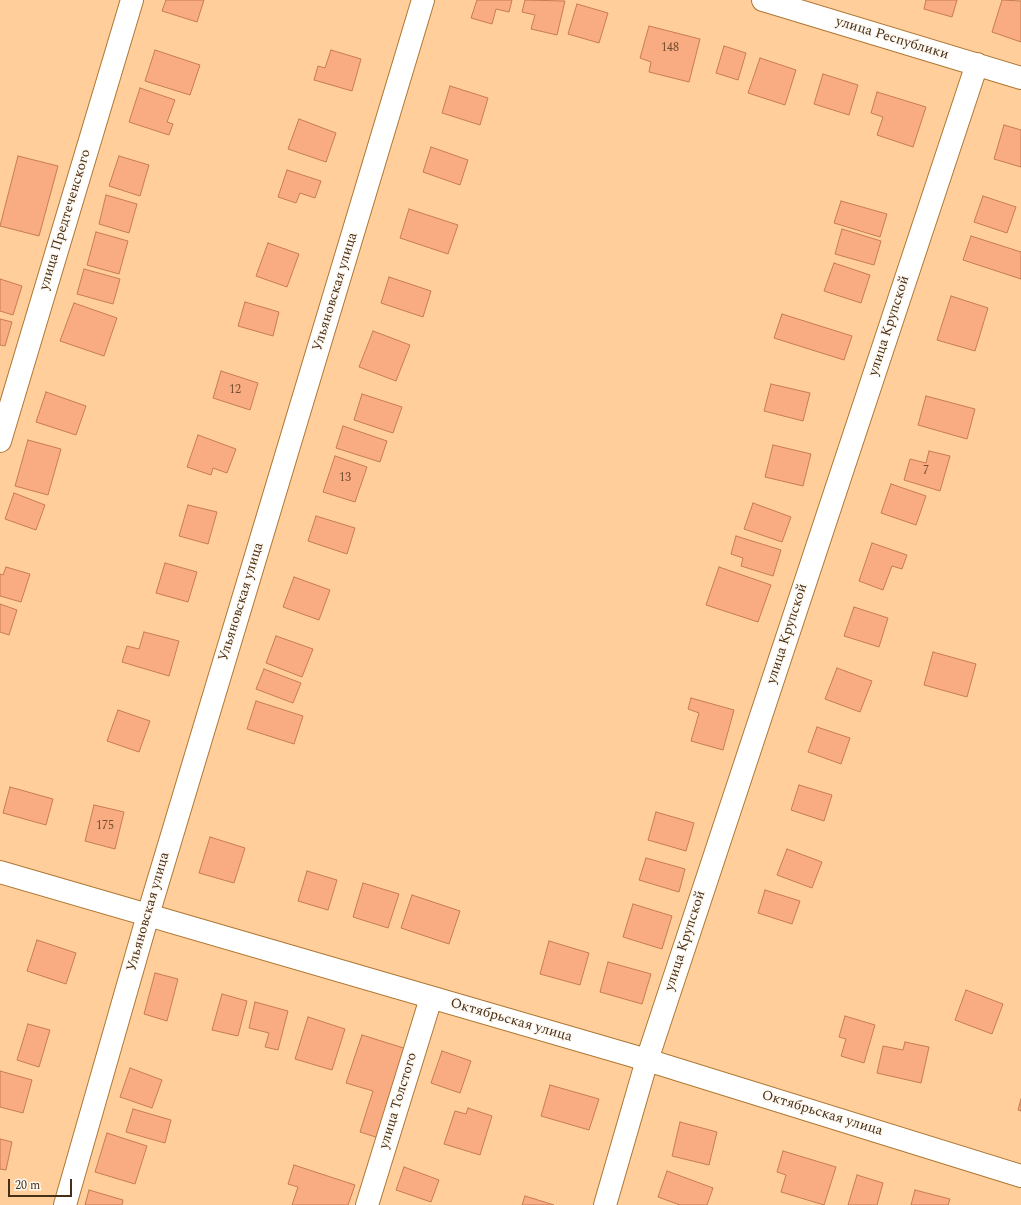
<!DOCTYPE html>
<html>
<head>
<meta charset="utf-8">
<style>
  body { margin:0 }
  #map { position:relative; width:1021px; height:1205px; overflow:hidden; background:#ffce9a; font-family:Spectral,serif }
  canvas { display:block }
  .scale { position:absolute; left:8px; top:1179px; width:64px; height:18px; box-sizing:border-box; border:2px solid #472f13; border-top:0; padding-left:5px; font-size:12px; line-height:14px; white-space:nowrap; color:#472f13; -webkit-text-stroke:3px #fef8f2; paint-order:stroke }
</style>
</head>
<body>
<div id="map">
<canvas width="1021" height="1205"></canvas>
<div class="scale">20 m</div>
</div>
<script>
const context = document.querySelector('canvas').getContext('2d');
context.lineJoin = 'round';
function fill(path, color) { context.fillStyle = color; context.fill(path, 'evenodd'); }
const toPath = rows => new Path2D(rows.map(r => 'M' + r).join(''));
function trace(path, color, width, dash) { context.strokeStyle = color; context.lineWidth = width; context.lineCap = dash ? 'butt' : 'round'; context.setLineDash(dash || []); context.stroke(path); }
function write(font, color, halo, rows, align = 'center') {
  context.font = font + ' Spectral,serif'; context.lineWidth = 3; context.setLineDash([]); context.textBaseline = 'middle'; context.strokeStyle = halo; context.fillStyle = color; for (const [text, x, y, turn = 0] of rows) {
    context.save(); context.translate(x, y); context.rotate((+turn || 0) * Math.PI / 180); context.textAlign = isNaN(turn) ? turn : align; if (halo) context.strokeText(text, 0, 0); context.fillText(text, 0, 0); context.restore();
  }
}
const building = toPath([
  [166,0,204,0,197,22,162,11,166,0],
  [477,0,512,0,509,12,496,9,492,24,471,18,477,0],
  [525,0,565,1,557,35,531,29,535,15,522,12,525,0],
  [926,0,957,0,952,17,924,9,926,0],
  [1002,0,1021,1,1021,42,992,32,1002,0],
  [577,4,608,13,599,43,568,34,577,4],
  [649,26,700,39,689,82,649,72,651,62,640,58,649,26],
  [724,46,746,53,738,80,716,73,724,46],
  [155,50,200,65,190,95,145,81,155,50],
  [331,50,361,59,352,91,314,80,318,66,325,68,331,50],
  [760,58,796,70,785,105,748,93,760,58],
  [823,74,858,85,849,115,814,104,823,74],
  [450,86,488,98,480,125,442,113,450,86],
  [140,88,175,100,167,122,173,124,169,135,129,122,140,88],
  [877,92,926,107,913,147,877,135,883,117,871,113,877,92],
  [299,119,336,133,326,162,288,149,299,119],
  [1004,125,1021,130,1021,167,994,159,1004,125],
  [431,147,468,160,460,185,423,172,431,147],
  [18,156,58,166,39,236,0,226,18,156],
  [119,156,149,165,140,196,109,186,119,156],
  [287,170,321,181,315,198,300,193,296,203,278,197,287,170],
  [106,195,137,204,129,233,99,224,106,195],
  [983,196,1016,207,1007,233,974,222,983,196],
  [841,201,887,214,880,237,834,223,841,201],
  [409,209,458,225,448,254,400,238,409,209],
  [842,229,881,241,874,265,835,254,842,229],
  [96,232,128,241,119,274,87,265,96,232],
  [971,236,1021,252,1021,279,963,260,971,236],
  [268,243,299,254,287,287,256,276,268,243],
  [834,263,870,275,861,303,824,291,834,263],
  [84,269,120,279,113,304,77,294,84,269],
  [389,277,431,291,423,317,381,303,389,277],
  [0,279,22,286,13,315,0,311,0,279],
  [951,296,988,308,975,351,937,340,951,296],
  [245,302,279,312,273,336,238,326,245,302],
  [74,303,117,318,104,356,60,341,74,303],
  [782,314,852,336,844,360,774,338,782,314],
  [0,319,12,322,5,346,0,345,0,319],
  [373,331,410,345,396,381,359,367,373,331],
  [221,371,258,383,250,410,213,398,221,371],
  [771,384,810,393,803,421,764,411,771,384],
  [46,392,86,406,76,435,36,422,46,392],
  [362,394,402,407,393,433,354,420,362,394],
  [926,396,975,409,967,439,918,425,926,396],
  [343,426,387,441,380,462,336,448,343,426],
  [198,435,236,449,227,473,213,468,211,475,187,467,198,435],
  [28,440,61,449,48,495,15,486,28,440],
  [773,445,811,454,803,486,765,477,773,445],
  [929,451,950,456,940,491,904,480,910,459,926,463,929,451],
  [335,456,367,467,355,502,323,492,335,456],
  [891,484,926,496,916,525,881,513,891,484],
  [14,493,45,505,36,530,5,519,14,493],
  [753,503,791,517,782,542,744,529,753,503],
  [188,505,217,512,208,544,179,536,188,505],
  [316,516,355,528,347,554,308,541,316,516],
  [736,536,781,550,773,576,741,566,743,558,731,554,736,536],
  [872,543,907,555,902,569,892,566,883,590,859,581,872,543],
  [165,563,197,572,188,602,156,593,165,563],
  [6,567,30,574,21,602,0,596,0,574,3,575,6,567],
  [719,567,771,585,758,622,706,605,719,567],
  [294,577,330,590,319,620,283,607,294,577],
  [0,604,17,610,9,635,0,632,0,604],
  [854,607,888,618,879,647,844,636,854,607],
  [144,632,179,641,169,676,122,662,127,646,139,649,144,632],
  [276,636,313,649,302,677,266,663,276,636],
  [933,652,976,664,967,697,924,685,933,652],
  [837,668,872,681,860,712,825,699,837,668],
  [264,669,301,683,293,703,256,689,264,669],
  [691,698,734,710,723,750,691,741,699,713,688,709,691,698],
  [256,701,303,716,294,744,247,729,256,701],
  [118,710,150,721,139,752,107,741,118,710],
  [817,727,850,738,841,764,808,752,817,727],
  [799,785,832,795,824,821,791,810,799,785],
  [10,787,53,799,46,825,3,813,10,787],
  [94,805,124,812,115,849,85,841,94,805],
  [656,812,694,823,686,851,648,840,656,812],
  [210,837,245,848,234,883,199,873,210,837],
  [787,849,822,862,812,888,777,875,787,849],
  [646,858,685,869,679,892,639,880,646,858],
  [307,871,337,880,328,910,298,901,307,871],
  [363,883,399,894,388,928,353,917,363,883],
  [765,890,800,901,792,924,758,913,765,890],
  [412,895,460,911,449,944,401,928,412,895],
  [633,904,672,916,662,949,623,937,633,904],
  [37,940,76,953,66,984,27,971,37,940],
  [549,941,589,953,580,985,540,974,549,941],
  [608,962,651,974,642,1004,600,992,608,962],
  [155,973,178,979,167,1021,144,1014,155,973],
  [966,990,1003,1004,992,1034,955,1020,966,990],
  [222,994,247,1001,238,1036,212,1030,222,994],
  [255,1002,288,1011,278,1050,265,1047,269,1033,249,1028,255,1002],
  [845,1016,875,1025,864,1063,841,1056,846,1039,839,1037,845,1016],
  [308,1017,345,1029,332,1070,295,1059,308,1017],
  [28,1024,50,1030,39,1067,17,1060,28,1024],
  [362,1035,410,1050,382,1139,360,1132,373,1091,346,1083,362,1035],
  [905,1042,929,1047,921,1083,877,1073,883,1046,903,1050,905,1042],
  [442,1051,471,1061,460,1093,431,1083,442,1051],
  [130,1068,162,1080,152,1108,120,1097,130,1068],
  [0,1071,32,1080,23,1113,0,1107,0,1071],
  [550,1085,599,1099,589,1130,541,1116,550,1085],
  [1021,1099,1021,1111,1018,1110,1021,1099],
  [468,1108,492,1116,480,1155,444,1144,455,1111,466,1114,468,1108],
  [133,1109,171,1120,165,1143,126,1132,133,1109],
  [680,1122,717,1132,709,1165,672,1156,680,1122],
  [107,1133,147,1146,135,1184,95,1172,107,1133],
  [0,1139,12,1142,6,1170,0,1169,0,1139],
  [783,1151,836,1167,824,1205,781,1192,786,1175,777,1172,783,1151],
  [294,1165,355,1185,348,1205,292,1205,298,1187,288,1184,294,1165],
  [404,1167,439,1180,431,1202,396,1190,404,1167],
  [667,1171,713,1188,707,1205,680,1205,658,1197,667,1171],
  [857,1175,883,1183,877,1205,848,1205,857,1175],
  [89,1190,123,1200,122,1205,85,1205,89,1190],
  [915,1190,950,1199,948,1205,911,1205,915,1190],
  [525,1196,554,1205,522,1205,525,1196]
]);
fill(building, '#f9ab81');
trace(building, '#c77c54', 1);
const minor = toPath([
  [763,0,1021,78],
  [0,441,132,0],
  [0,872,647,1060,1021,1176],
  [65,1205,148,915,423,0],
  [367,1205,431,998],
  [605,1205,647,1060,977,64]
]);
trace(minor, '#af7734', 24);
trace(minor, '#fff', 22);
write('12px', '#744e2e', null, [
  ["148",670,49],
  ["12",235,391],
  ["7",926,472],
  ["13",345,479],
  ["175",105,827]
]);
write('14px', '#472f13', '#fef8f2', [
  ["улица Республики",892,39,17],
  ["улица Предтеченского",66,220,-73],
  ["Ульяновская улица",336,292,-73],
  ["улица Крупской",890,326,-72],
  ["Ульяновская улица",242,602,-73],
  ["улица Крупской",788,634,-72],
  ["Ульяновская улица",149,912,-74],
  ["улица Крупской",686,941,-72],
  ["Октябрьская улица",511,1021,16],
  ["улица Толстого",399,1101,-73],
  ["Октябрьская улица",822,1114,17]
]);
</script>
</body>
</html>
